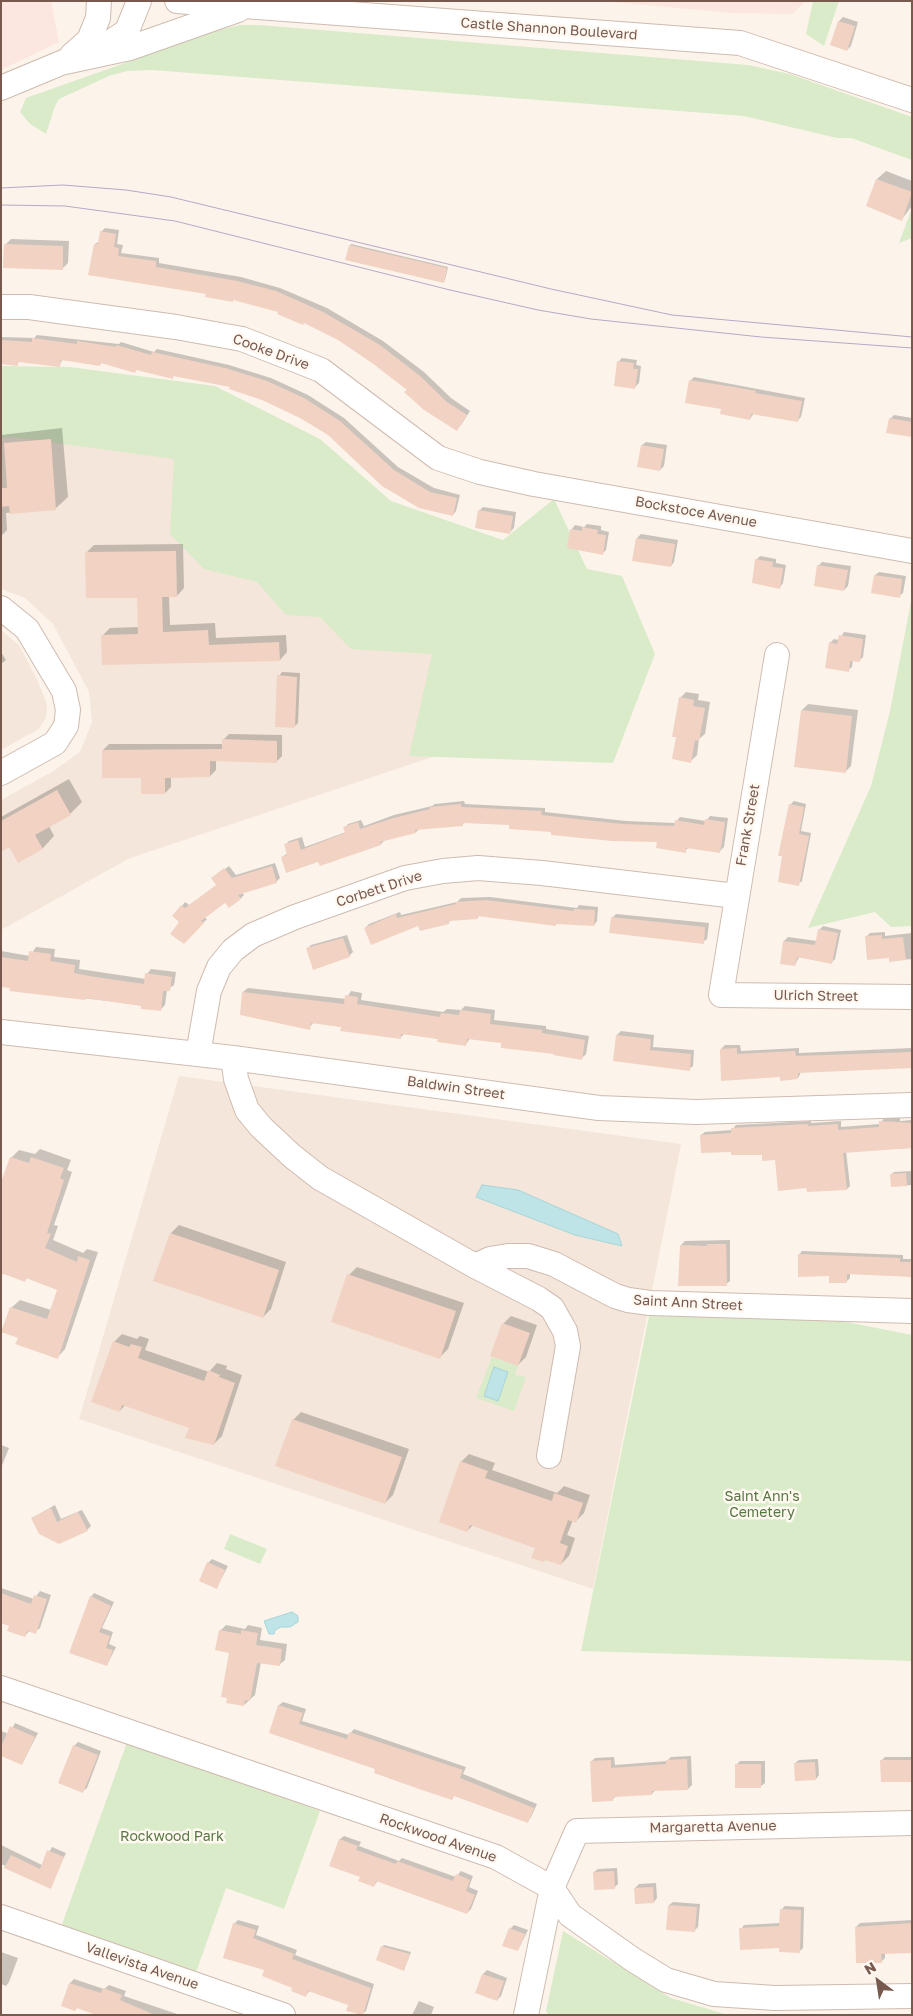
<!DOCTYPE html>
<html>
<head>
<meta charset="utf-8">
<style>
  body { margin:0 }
  #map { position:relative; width:913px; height:2016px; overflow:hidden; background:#fcf4eb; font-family:"Golos Text",sans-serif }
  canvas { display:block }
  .frame { position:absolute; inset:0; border:2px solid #78594e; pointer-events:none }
  .north { position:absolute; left:853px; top:1956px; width:50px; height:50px; -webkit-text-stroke:4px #fff9f2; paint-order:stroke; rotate:329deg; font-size:14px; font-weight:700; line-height:20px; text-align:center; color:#78594e }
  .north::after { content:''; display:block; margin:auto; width:18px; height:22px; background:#78594e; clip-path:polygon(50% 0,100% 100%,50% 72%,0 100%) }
</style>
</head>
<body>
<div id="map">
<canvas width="913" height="2016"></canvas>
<div class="frame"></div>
<div class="north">N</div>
</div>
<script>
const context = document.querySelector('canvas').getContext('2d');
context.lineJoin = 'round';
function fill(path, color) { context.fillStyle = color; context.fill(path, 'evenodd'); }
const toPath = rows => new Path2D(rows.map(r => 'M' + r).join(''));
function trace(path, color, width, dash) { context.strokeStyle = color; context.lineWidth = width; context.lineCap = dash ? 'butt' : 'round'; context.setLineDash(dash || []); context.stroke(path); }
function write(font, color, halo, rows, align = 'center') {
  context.font = font + ' "Golos Text",sans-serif'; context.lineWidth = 5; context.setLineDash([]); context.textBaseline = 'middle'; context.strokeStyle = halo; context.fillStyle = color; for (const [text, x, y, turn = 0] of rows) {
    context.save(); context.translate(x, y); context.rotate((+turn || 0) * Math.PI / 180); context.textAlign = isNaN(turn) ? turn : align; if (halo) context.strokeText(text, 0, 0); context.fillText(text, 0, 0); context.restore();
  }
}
fill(toPath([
  [1,430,196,447,459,585,432,757,128,859,1,930,1,800,55,770,80,752,92,722,89,692,53,624,25,598,1,589],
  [1,630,19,645,36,677,47,704,46,717,39,729,1,750],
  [179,1076,681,1144,593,1589,79,1419]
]), '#f4e6da');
fill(toPath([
  [1,1,51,1,59,42,1,70],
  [601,1,806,1,792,14,730,13]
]), '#fce6e0');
fill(toPath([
  [813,1,839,1,824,46,806,34],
  [240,25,260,25,748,65,790,74,912,117,912,160,851,138,837,138,744,116,152,70,127,71,109,76,59,99,55,106,46,134,30,124,20,112,26,98,218,30],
  [912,208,912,238,899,243],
  [1,366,70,367,215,386,320,439,391,501,503,540,554,499,587,569,622,576,655,654,613,763,409,756,432,654,351,649,320,617,286,615,257,582,204,569,170,534,174,459,13,437,1,438],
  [912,596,912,926,891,927,875,912,808,928,871,786,890,711],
  [649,1316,831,1319,912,1335,912,1661,581,1651],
  [492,1357,518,1366,515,1375,526,1377,514,1411,476,1398],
  [230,1534,267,1549,260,1564,224,1549],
  [127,1742,320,1811,284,1909,226,1888,194,1978,60,1930],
  [563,1931,671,1998,728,2015,549,2015,546,2011]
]), '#daebc9');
const water = toPath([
  [482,1185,518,1190,618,1234,622,1246,575,1235,476,1197,482,1185],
  [494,1367,508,1372,498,1401,484,1396,494,1367],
  [292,1612,298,1616,298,1622,290,1627,281,1627,275,1630,274,1634,269,1634,264,1621,292,1612]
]);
fill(water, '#bfe4e7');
trace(water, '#a6d5d8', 1);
fill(toPath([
  [843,17,858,22,851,46,847,50,832,45,839,21],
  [886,171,912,181,912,206,902,219,867,206,877,179],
  [105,228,119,230,117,244,123,245,121,253,159,258,159,263,241,277,280,288,327,308,383,341,424,372,451,398,470,411,461,425,339,339,280,311,234,299,232,301,207,293,90,274,95,244,100,241,101,232],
  [11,239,69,241,68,263,62,269,5,245],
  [351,244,448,267,445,280,443,282,350,246],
  [37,335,119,344,121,342,154,352,157,349,229,365,271,378,308,395,344,418,398,467,434,488,460,495,456,511,453,515,301,417,231,386,175,375,172,378,137,369,135,372,102,362,100,364,63,359,59,366,20,361,17,364,1,363,1,337,34,338],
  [622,358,637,360,636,365,641,366,639,383,635,387,618,362],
  [694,377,805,398,801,417,798,420,754,413,750,419,722,408,690,381],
  [894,415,912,418,912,436,890,419],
  [62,428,68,497,56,508,6,513,7,530,1,536,1,435],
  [646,442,667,445,664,466,660,470,642,445],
  [483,507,516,512,514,528,510,532,479,511],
  [587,524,601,526,601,530,609,532,606,550,602,554,568,547,572,529,575,525,584,527],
  [641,534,678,540,674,562,671,566,637,538],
  [183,544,184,588,177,596,169,596,170,625,215,623,216,638,286,635,287,652,280,660,102,636,110,628,139,627,138,596,86,553,94,545],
  [760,556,776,559,776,563,786,565,783,583,780,587,756,560],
  [822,562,851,566,848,586,844,590,818,566],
  [879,572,906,576,903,593,899,596,875,575],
  [844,632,866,635,863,657,859,661,853,660,852,667,848,670,830,643,834,639,839,640],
  [1,652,6,660,1,664],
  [282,672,300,673,298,723,294,727,279,676],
  [686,692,699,694,698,700,710,702,705,734,699,739,697,755,691,761,680,698],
  [808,704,858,710,851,766,845,772,802,710],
  [229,734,282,735,282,756,276,762,216,760,216,770,210,776,171,776,171,787,165,793,103,750,109,744,223,744,223,740],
  [69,779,82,802,70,814,49,826,54,836,43,848,18,862,10,846,1,850,1,817],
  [464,801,465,804,545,808,545,812,626,821,675,823,680,817,706,821,710,816,728,818,724,847,720,851,689,847,685,851,658,841,552,830,511,823,465,822,462,825,419,829,416,832,385,840,381,844,319,860,282,857,288,853,285,845,289,841,302,837,305,847,346,832,345,828,348,824,361,820,364,826,394,815,432,806,435,804],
  [794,801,806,804,801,831,811,833,802,881,798,884,783,855,790,805],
  [275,863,280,878,276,882,242,892,244,895,240,899,225,901,204,917,207,919,183,943,182,906,185,902,189,905,218,885,217,875,229,866,236,875],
  [490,897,577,908,579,905,598,907,597,921,594,925,480,915,477,918,452,919,449,922,365,928,369,924,400,912,401,915,457,902,461,898],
  [616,914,709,923,707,939,703,942,612,918],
  [823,926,841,930,835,959,831,963,799,957,795,965,782,963,784,941,788,937,817,941,819,930],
  [885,932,885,936,912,933,912,959,890,961,890,957,866,937,870,933],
  [347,935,353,952,349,956,307,949,311,945],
  [36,947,55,949,54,957,80,960,79,969,146,979,147,974,151,969,176,972,174,985,167,990,165,1005,160,1010,143,1005,11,990,11,987,1,986,1,951,30,956],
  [248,988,346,999,351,991,362,993,361,1000,443,1012,447,1009,461,1010,465,1006,495,1010,494,1020,546,1026,546,1029,589,1036,586,1054,581,1059,503,1042,470,1038,466,1044,405,1033,400,1038,314,1022,309,1028,243,992],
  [621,1031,654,1035,653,1047,694,1050,693,1066,689,1069,614,1060,617,1035],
  [725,1045,740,1045,741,1051,799,1048,799,1053,912,1048,912,1067,801,1072,798,1078,781,1076,721,1049],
  [884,1118,900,1118,900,1121,912,1120,912,1148,846,1151,850,1186,847,1189,808,1187,776,1159,763,1154,733,1150,701,1135,705,1132,732,1130,736,1125,811,1121,811,1123,841,1121,841,1127,880,1124],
  [40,1149,71,1160,67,1170,72,1172,54,1225,58,1226,53,1240,83,1253,87,1249,98,1252,65,1349,57,1358,19,1337,11,1308,20,1300,51,1310,58,1289,28,1277,25,1280,3,1273,1,1277,1,1186,11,1158,19,1150,35,1154],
  [912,1171,912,1185,892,1186,891,1175,894,1172],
  [179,1225,286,1262,271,1309,263,1317,171,1233],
  [730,1240,730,1281,726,1284,681,1245,685,1241],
  [802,1251,903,1255,903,1259,912,1259,912,1275,850,1273,850,1278,847,1281,830,1275,799,1255],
  [357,1267,464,1303,448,1349,440,1357,349,1275],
  [511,1316,537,1325,526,1357,518,1365,503,1324],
  [122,1334,137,1339,140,1336,149,1339,145,1350,209,1372,217,1363,227,1366,226,1369,242,1375,222,1436,214,1444,190,1427,125,1405,120,1411,114,1342],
  [301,1412,409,1449,393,1495,385,1503,293,1420],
  [1,1445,9,1448,1,1468],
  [469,1454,495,1463,492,1470,557,1493,564,1486,590,1495,584,1513,576,1521,573,1520,567,1535,575,1538,569,1556,561,1564,536,1548,473,1525,467,1531,461,1462],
  [55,1505,61,1519,82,1510,91,1526,87,1530,32,1518],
  [212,1559,228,1566,217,1587,208,1563],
  [1,1588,34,1599,40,1591,51,1595,40,1628,35,1632,29,1631,25,1636,11,1625,1,1622],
  [94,1593,114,1602,102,1628,113,1632,109,1644,116,1647,107,1665,71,1652,91,1597],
  [226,1625,245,1629,248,1625,262,1628,260,1640,287,1644,285,1660,279,1665,261,1662,255,1695,244,1705,230,1652,220,1631],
  [283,1702,306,1709,302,1721,349,1735,354,1729,466,1767,463,1774,537,1804,531,1817,528,1821,455,1795,452,1799,377,1768,271,1732,279,1705],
  [15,1723,38,1733,22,1764,1,1753,1,1731,9,1734],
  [78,1742,101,1751,87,1788,83,1791,74,1746],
  [691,1756,692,1785,688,1789,655,1790,652,1794,616,1796,612,1800,591,1762,595,1758,614,1757,615,1765,667,1761,671,1757],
  [885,1757,912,1757,912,1780,881,1761],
  [818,1759,819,1775,816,1779,795,1763,799,1760],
  [740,1761,765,1761,765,1783,761,1786,736,1765],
  [344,1836,361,1842,359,1846,399,1861,402,1858,456,1877,461,1871,473,1876,469,1887,478,1891,471,1909,467,1913,378,1880,374,1886,361,1876,340,1839],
  [1,1845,42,1865,52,1847,66,1853,50,1887,1,1864],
  [617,1868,618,1884,614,1888,594,1872,598,1869],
  [656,1883,657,1898,654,1902,635,1888,639,1884],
  [673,1902,700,1904,698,1927,694,1931,669,1905],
  [785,1906,804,1907,803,1948,799,1952,780,1947,741,1929,744,1925,781,1923,781,1910],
  [238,1920,259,1926,256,1935,297,1950,295,1955,374,1984,366,2011,361,2015,348,2010,350,2005,310,1991,306,1995,265,1970,234,1924],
  [912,1920,912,1952,885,1953,885,1958,881,1962,856,1927,860,1923],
  [514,1925,528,1930,518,1950,510,1929],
  [384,1945,411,1952,404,1970,382,1947],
  [1,1952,18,1958,9,1982,6,1986,1,1984],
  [487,1970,507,1978,501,1996,497,2000,477,1993,483,1974],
  [74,1979,104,1989,109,1985,126,1991,124,1996,180,2015,100,2015,78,2007,63,2005,70,1983],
  [419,2001,434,2007,431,2015,412,2015]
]), '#0003');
fill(toPath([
  [838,21,855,26,847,51,830,45],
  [876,179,912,192,902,221,866,206],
  [100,231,116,234,114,247,119,248,118,256,156,261,156,267,237,281,276,291,323,312,380,345,420,376,447,402,467,415,457,431,424,410,404,392,407,390,372,363,338,340,304,323,303,325,277,314,278,312,233,300,233,302,205,297,206,294,88,275,94,244,98,244],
  [4,244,63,246,63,270,3,268],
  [349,245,447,268,444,283,345,260],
  [32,338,77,344,77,341,116,347,116,345,151,355,152,352,225,368,267,381,304,398,340,421,394,470,430,492,457,498,453,516,419,508,382,486,328,435,300,418,262,400,229,389,230,387,173,376,173,379,136,370,135,373,101,363,100,366,61,360,60,367,18,362,18,366,1,364,1,340,32,342],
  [617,361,634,363,633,369,638,369,635,389,614,386],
  [689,380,734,387,756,391,755,393,802,401,798,422,751,414,750,420,720,414,721,409,685,403],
  [889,418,912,422,912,437,886,433],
  [51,439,56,510,10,514,9,506,1,507,1,488,7,488,4,443],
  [641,445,664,449,660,471,637,467],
  [478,510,513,516,510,534,475,528],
  [582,527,598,530,597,534,606,535,603,555,567,548,570,529,582,531],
  [636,538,675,544,671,567,632,561],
  [176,551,177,597,162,597,163,632,208,630,209,645,279,642,280,661,102,665,101,635,138,634,137,598,86,598,85,552],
  [755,559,773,562,772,567,783,568,780,589,752,583],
  [817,565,848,570,844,591,814,586],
  [874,575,902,579,900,598,871,593],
  [839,635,863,639,860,662,850,661,849,672,825,668,829,642,837,644],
  [277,675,297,677,295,728,275,727],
  [679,697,694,700,693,706,705,708,699,741,695,740,691,763,672,759,676,737,672,737],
  [801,710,852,716,846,773,794,767],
  [222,739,277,741,277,763,210,761,210,777,165,778,165,794,141,794,141,778,102,778,102,750,222,749],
  [57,790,71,815,35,835,43,849,18,863,9,847,1,852,1,821],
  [461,804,461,807,542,811,541,815,622,824,674,826,675,820,704,825,705,819,725,822,720,853,686,848,686,853,656,848,657,842,612,841,551,835,551,832,509,829,509,825,463,823,463,826,415,830,416,833,380,842,381,845,320,866,318,862,286,873,281,857,287,855,284,844,298,840,301,850,345,833,343,827,358,822,360,829,390,819,430,809,430,807],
  [789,804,804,807,799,834,809,836,799,886,778,882,782,856,778,856],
  [272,866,277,883,238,895,241,899,229,908,225,903,201,921,204,923,184,944,170,934,179,922,172,916,181,905,185,908,216,885,211,878,224,868,232,878],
  [486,900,574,911,574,909,595,910,594,926,556,924,556,926,477,916,478,919,449,921,449,924,420,931,418,926,371,945,364,928,396,914,397,918,456,904,455,902],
  [611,917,705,927,704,944,609,933],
  [818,929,838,933,832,964,797,957,795,966,780,964,783,941,815,945],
  [882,935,882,939,903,937,906,960,889,962,889,958,867,960,865,936],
  [343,938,350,957,313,970,306,948],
  [29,951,51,954,50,961,75,965,74,973,89,976,144,984,145,973,172,977,170,991,163,991,161,1011,141,1009,141,1006,86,998,85,1000,9,991,10,988,1,987,1,957,28,961],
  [242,992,344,1004,345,995,358,997,357,1004,440,1017,441,1013,459,1015,460,1010,491,1014,490,1024,542,1030,542,1033,585,1040,582,1060,553,1055,554,1054,501,1048,501,1043,467,1039,466,1046,437,1042,438,1039,401,1034,401,1039,340,1031,341,1027,311,1023,310,1030,240,1015],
  [616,1035,651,1039,650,1050,691,1054,690,1071,613,1061],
  [737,1048,737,1054,795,1051,796,1056,912,1052,912,1068,798,1073,798,1079,780,1081,780,1077,721,1081,720,1049],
  [879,1121,912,1123,912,1148,843,1153,847,1190,807,1192,806,1188,778,1191,775,1160,762,1161,762,1155,731,1155,731,1152,701,1153,700,1135,731,1133,731,1128,808,1124,808,1126,838,1124,838,1130,879,1127],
  [10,1157,29,1163,31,1157,64,1168,60,1178,64,1180,47,1233,51,1234,45,1248,77,1262,78,1256,90,1260,58,1359,15,1344,18,1338,1,1332,10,1307,47,1319,57,1290,26,1278,25,1282,1,1273,1,1182],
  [906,1173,907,1186,891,1187,890,1174],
  [170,1233,279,1270,263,1318,153,1281],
  [707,1244,726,1244,727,1286,678,1286,680,1245,707,1246],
  [798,1254,900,1258,900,1262,912,1262,912,1277,847,1274,847,1283,829,1283,829,1276,798,1277],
  [347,1274,456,1311,440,1359,331,1322],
  [502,1323,530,1333,518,1366,490,1356],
  [113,1341,129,1347,131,1344,142,1347,138,1358,204,1381,208,1370,220,1375,219,1377,235,1383,214,1445,185,1438,189,1428,122,1405,120,1412,91,1402],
  [292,1419,402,1457,385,1504,275,1466],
  [460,1461,488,1471,485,1478,552,1501,554,1493,583,1503,576,1523,568,1520,560,1543,568,1546,561,1565,545,1560,544,1562,531,1558,535,1548,470,1525,467,1532,439,1522],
  [51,1508,57,1522,78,1512,88,1531,59,1544,39,1534,31,1518],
  [207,1562,225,1570,217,1589,199,1581],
  [1,1593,31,1604,34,1595,47,1599,36,1634,27,1631,25,1637,7,1631,9,1626,1,1623],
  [90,1596,111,1606,99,1632,110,1636,106,1648,113,1650,107,1666,69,1653],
  [219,1630,241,1634,241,1630,258,1633,256,1645,282,1649,280,1666,257,1663,250,1701,245,1700,244,1706,226,1703,227,1698,221,1697,229,1653,215,1650],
  [278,1705,303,1713,299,1724,347,1739,349,1732,463,1770,460,1778,534,1808,528,1823,454,1796,452,1800,419,1789,374,1773,375,1769,269,1733],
  [10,1726,35,1737,22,1765,1,1756,1,1747],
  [73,1745,98,1755,83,1793,58,1783],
  [687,1759,688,1790,652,1791,652,1795,613,1797,613,1801,592,1802,590,1761,611,1760,611,1768,666,1764,666,1760],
  [880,1760,912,1760,912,1782,881,1782],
  [815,1762,816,1780,795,1781,794,1763],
  [735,1764,761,1764,761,1788,735,1788],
  [339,1839,358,1846,356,1850,396,1864,397,1861,453,1881,456,1874,470,1880,466,1891,475,1895,467,1914,376,1881,374,1887,358,1881,360,1877,329,1866],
  [47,1850,64,1857,51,1889,4,1868,11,1855,40,1869],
  [614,1871,615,1889,594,1890,593,1872],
  [653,1887,654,1903,635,1904,634,1888],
  [668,1905,697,1907,695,1932,666,1930],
  [780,1909,801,1910,800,1953,779,1952,779,1948,740,1950,739,1928,779,1926],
  [233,1923,256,1930,253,1938,294,1954,292,1959,371,1988,363,2015,346,2011,348,2005,308,1991,306,1997,291,1991,292,1988,262,1976,264,1970,223,1958],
  [912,1923,912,1953,881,1954,882,1963,856,1963,855,1927],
  [509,1928,525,1934,518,1951,502,1946],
  [381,1946,410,1954,404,1971,376,1960],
  [482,1974,504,1981,497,2001,475,1993],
  [69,1983,101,1993,103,1988,122,1995,120,2000,155,2015,96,2015,77,2008,75,2011,61,2006]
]), '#f2d2c3');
const minor = toPath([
  [177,1,740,43,912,100],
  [72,55,89,40,98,18,99,1],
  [65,62,130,48,238,10],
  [1,88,109,43,127,31,139,1],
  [1,307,29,307,176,327,242,339,321,370,438,458,480,472,534,484,912,551],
  [1,608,27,629,64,691,68,710,66,726,55,743,1,773],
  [777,655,721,995,912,997],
  [1,1032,233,1058,599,1108,696,1112,912,1105],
  [198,1054,209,991,219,967,233,950,253,935,295,917,405,878,443,871,478,868,542,873,736,896],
  [233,1058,236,1079,247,1110,261,1127,292,1156,320,1178,475,1266,539,1299,552,1308,565,1331,568,1346,549,1456],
  [475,1266,490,1259,508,1256,528,1256,554,1264,615,1296,628,1300,650,1303,912,1311],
  [1,1688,496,1857,552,1888,570,1915,632,1959,666,1980,714,1994,775,1998,912,1996],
  [1,1917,283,2015],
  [526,2015,552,1888,577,1831,912,1823]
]);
trace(minor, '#cfbbb0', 26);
trace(minor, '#fff', 24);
trace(toPath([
  [1,188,63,185,126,190,171,197,551,289,672,315,912,337],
  [1,205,65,206,175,221,450,290,538,310,591,319,761,337,912,348]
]), '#b6a8c8', 1);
write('14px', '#78594e', '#fff9f2', [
  ["Castle Shannon Boulevard",549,29,4],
  ["Cooke Drive",271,352,20],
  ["Bockstoce Avenue",696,512,10],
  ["Frank Street",748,825,-80],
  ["Corbett Drive",379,889,-18],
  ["Ulrich Street",816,996,1],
  ["Baldwin Street",456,1088,8],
  ["Saint Ann Street",688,1303,3],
  ["Margaretta Avenue",713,1827,-1],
  ["Rockwood Avenue",438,1838,19],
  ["Vallevista Avenue",142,1966,19]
]);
write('14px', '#577842', '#fff9f2', [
  ["Saint Ann's",762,1497],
  ["Cemetery",762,1513],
  ["Rockwood Park",172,1837]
]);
</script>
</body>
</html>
